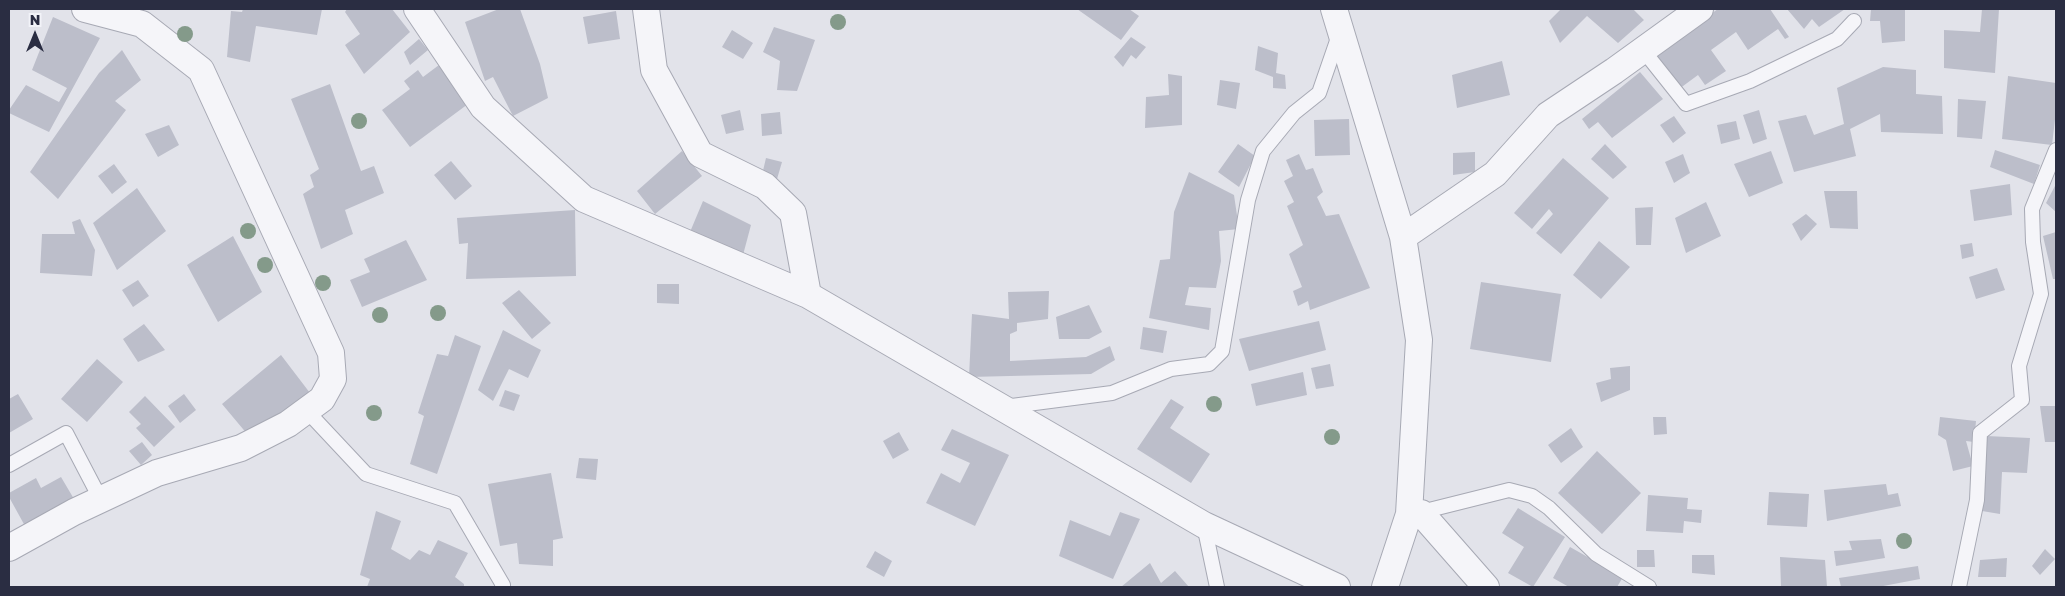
<!DOCTYPE html>
<html>
<head>
<meta charset="utf-8">
<style>
  body { margin:0 }
  #map { position:relative; width:2065px; height:596px; overflow:hidden; background:#e2e3ea; font-family:"Golos Text",sans-serif }
  canvas { display:block }
  .frame { position:absolute; inset:0; border:10px solid #2a2d42; pointer-events:none }
  .north { position:absolute; left:10px; top:10px; width:50px; height:50px; -webkit-text-stroke:4px #f2f3f8; paint-order:stroke; rotate:0deg; font-size:14px; font-weight:700; line-height:20px; text-align:center; color:#2a2d42 }
  .north::after { content:''; display:block; margin:auto; width:18px; height:22px; background:#2a2d42; clip-path:polygon(50% 0,100% 100%,50% 72%,0 100%) }
</style>
</head>
<body>
<div id="map">
<canvas width="2065" height="596"></canvas>
<div class="frame"></div>
<div class="north">N</div>
</div>
<script>
const context = document.querySelector('canvas').getContext('2d');
context.lineJoin = 'round';
function fill(path, color) { context.fillStyle = color; context.fill(path, 'evenodd'); }
const toPath = rows => new Path2D(rows.map(r => 'M' + r).join(''));
function trace(path, color, width, dash) { context.strokeStyle = color; context.lineWidth = width; context.lineCap = dash ? 'butt' : 'round'; context.setLineDash(dash || []); context.stroke(path); }
fill(toPath([
  [243,9,322,9,317,35,256,26,250,62,227,57,231,11,242,12],
  [347,9,392,9,410,32,364,74,345,45,360,34,345,12],
  [499,9,520,9,540,64,548,98,513,116,493,77,485,81,465,22],
  [1077,9,1129,9,1139,16,1121,40],
  [1561,9,1633,9,1644,20,1618,43,1587,16,1560,43,1549,21],
  [1718,9,1770,9,1789,37,1785,39,1778,29,1748,50,1736,32,1711,50,1726,71,1705,85,1698,75,1679,89,1655,53],
  [1787,9,1845,9,1819,27,1812,19,1804,29],
  [1871,9,1905,9,1905,41,1882,43,1880,21,1870,21],
  [1982,9,1999,9,1995,73,1944,68,1944,30,1980,32],
  [616,11,620,39,588,44,583,17],
  [53,17,100,38,49,132,9,113,9,110,26,85,59,102,67,88,32,70],
  [774,27,815,40,797,91,777,90,780,61,763,52],
  [732,30,753,43,743,59,722,47],
  [1131,37,1146,47,1136,59,1131,55,1123,67,1114,57],
  [419,39,428,50,410,65,404,52],
  [1258,46,1278,53,1276,73,1285,75,1286,89,1273,88,1273,77,1255,70],
  [122,50,141,80,115,101,126,110,58,199,30,172,99,73],
  [1502,61,1510,95,1457,108,1452,75],
  [439,65,468,104,410,147,382,110,410,89,404,81,418,70,423,77],
  [1883,67,1916,70,1916,94,1942,96,1943,134,1881,132,1880,114,1850,129,1856,156,1794,172,1778,121,1806,115,1814,135,1844,124,1837,88],
  [1640,72,1663,99,1612,138,1598,122,1589,129,1582,119],
  [1168,74,1182,76,1182,125,1145,128,1146,97,1169,95],
  [2008,76,2056,83,2056,111,2052,145,2002,139],
  [1220,80,1240,83,1236,109,1217,105],
  [330,84,361,171,374,166,384,193,345,210,353,234,321,249,303,194,314,187,310,175,319,169,291,99],
  [1958,99,1986,101,1982,139,1957,137],
  [740,110,744,130,726,134,721,115],
  [1759,110,1767,139,1753,144,1743,115],
  [780,112,782,134,762,136,761,114],
  [1674,116,1686,133,1673,143,1660,125],
  [1349,119,1350,155,1315,156,1314,120],
  [1736,121,1740,139,1721,144,1717,125],
  [169,125,179,145,158,157,145,134],
  [1238,144,1255,156,1239,187,1218,172],
  [1605,144,1627,167,1613,179,1591,159],
  [1995,150,2040,165,2034,184,1990,167],
  [682,151,702,176,655,214,637,191],
  [1771,151,1783,183,1749,197,1734,164],
  [1475,152,1475,172,1453,175,1453,153],
  [1299,154,1306,170,1313,168,1323,192,1317,197,1326,216,1339,214,1370,288,1310,310,1308,301,1298,306,1293,291,1302,287,1289,254,1303,245,1287,206,1294,202,1284,181,1293,176,1286,160],
  [1683,154,1690,173,1674,183,1665,162],
  [766,158,782,162,777,179,762,175],
  [1563,158,1609,198,1561,254,1536,233,1553,214,1549,209,1532,229,1514,213],
  [451,161,472,186,455,200,434,175],
  [114,164,127,182,112,194,98,176],
  [1189,172,1234,195,1239,229,1219,231,1221,261,1216,288,1189,287,1185,305,1211,308,1209,330,1149,318,1160,260,1170,259,1174,212],
  [2010,184,2012,215,1974,221,1970,190],
  [2056,184,2056,212,2046,203],
  [137,188,166,231,117,270,93,223],
  [1824,191,1857,191,1858,229,1830,228],
  [703,201,751,225,743,255,690,232],
  [1706,202,1721,236,1686,253,1675,218],
  [1653,207,1651,245,1636,245,1635,208],
  [575,210,576,276,466,279,468,243,459,244,457,218],
  [1806,214,1817,224,1801,241,1792,224],
  [80,219,95,250,92,276,40,273,42,234,75,234,72,222],
  [2056,232,2056,279,2053,279,2043,236],
  [233,236,262,292,218,322,187,265],
  [406,240,427,280,362,307,350,280,370,272,364,259],
  [1599,241,1630,267,1601,299,1573,275],
  [1972,243,1974,256,1962,259,1960,245],
  [1997,268,2005,290,1976,299,1969,277],
  [138,280,149,296,133,307,122,290],
  [1481,282,1561,294,1551,362,1470,349],
  [657,284,679,284,679,304,657,303],
  [519,290,551,323,532,339,502,303],
  [1049,291,1048,319,1017,323,1017,331,1010,334,1010,361,1086,357,1110,346,1115,360,1091,374,969,377,972,314,1009,319,1008,292],
  [1089,305,1102,332,1089,339,1059,339,1056,317],
  [1319,321,1326,350,1249,371,1239,339],
  [144,324,165,350,138,362,123,339],
  [1143,327,1167,331,1163,353,1140,349],
  [503,330,541,350,528,378,509,369,493,401,478,390],
  [455,335,481,346,437,474,410,464,424,416,418,413,437,354,448,356],
  [281,355,310,393,248,435,222,404],
  [97,359,123,382,87,422,61,399],
  [1330,364,1334,386,1316,389,1311,368],
  [1630,366,1630,390,1601,402,1596,383,1611,379,1610,368],
  [1303,372,1307,395,1256,406,1251,384],
  [505,390,520,395,514,411,499,406],
  [18,394,33,419,9,433,9,399],
  [184,394,196,410,180,423,168,406],
  [145,396,175,427,154,447,136,428,141,424,129,412],
  [1171,399,1184,407,1170,428,1210,454,1191,483,1137,449],
  [2040,406,2056,406,2056,442,2045,442],
  [1653,417,1666,417,1667,434,1654,435],
  [1940,417,1976,421,1974,442,1966,441,1973,466,1953,471,1946,440,1938,435],
  [1571,428,1583,447,1561,463,1548,445],
  [952,429,1009,455,975,526,926,503,941,473,960,483,970,463,941,450],
  [899,432,909,450,893,459,883,441],
  [1986,436,2030,438,2027,473,2002,472,2000,514,1982,511],
  [142,442,152,455,141,465,129,451],
  [1597,451,1641,493,1602,534,1558,493],
  [579,458,598,459,596,480,576,478],
  [551,473,563,538,553,540,553,566,519,564,517,543,500,546,488,484],
  [61,477,74,499,25,526,9,497,9,493,36,478,41,488],
  [1886,484,1888,495,1898,493,1901,506,1827,521,1824,490],
  [1769,492,1809,494,1807,527,1767,525],
  [1648,495,1688,498,1687,509,1702,510,1701,523,1684,521,1683,533,1646,531],
  [1518,508,1565,537,1533,587,1508,573,1524,547,1502,533],
  [376,511,401,521,391,549,410,560,419,550,430,555,438,540,468,553,455,577,464,584,464,587,367,587,370,579,360,575],
  [1120,512,1140,519,1113,579,1059,556,1070,520,1110,536],
  [1881,539,1885,558,1836,566,1834,551,1852,550,1849,541],
  [1570,547,1623,577,1617,587,1569,587,1553,578],
  [2045,549,2055,559,2040,575,2032,566],
  [1637,550,1654,550,1655,567,1637,567],
  [875,551,892,561,884,577,866,567],
  [1692,555,1714,555,1715,575,1692,573],
  [1780,557,1825,560,1827,587,1781,587],
  [2007,558,2006,577,1978,577,1980,560],
  [1150,563,1161,583,1175,571,1189,587,1121,587],
  [1918,566,1920,579,1878,587,1841,587,1839,578]
]), '#bcbeca');
const lane = toPath([
  [1643,50,1686,104,1750,81,1837,39,1854,21],
  [1004,407,1112,393,1171,369,1209,364,1222,351,1248,200,1263,151,1294,113,1319,93,1339,35],
  [306,410,366,474,455,503,503,585,502,587],
  [9,465,66,433,101,500],
  [1417,513,1509,490,1532,496,1549,508,1596,554,1649,587],
  [1204,525,1217,587],
  [1959,587,1977,500,1980,433,2022,400,2019,366,2041,294,2033,242,2032,209,2056,150]
]);
const street = toPath([
  [417,9,483,107,584,199,808,295,1204,525,1337,587],
  [646,9,654,70,700,154,765,186,793,213,808,295],
  [1334,9,1403,237],
  [1421,513,1486,587],
  [9,548,74,512,157,473,241,448,288,424,322,399,333,379,331,353,201,70,142,24,85,9],
  [1385,587,1409,514,1419,340,1403,237,1495,174,1548,115,1614,71,1700,9]
]);
trace(lane, '#a7a9b4', 16);
trace(street, '#a7a9b4', 28);
trace(lane, '#f5f5f9', 14);
trace(street, '#f5f5f9', 26);
context.fillStyle = '#849a8a';
for (const [x, y] of [
  [838,22],
  [185,34],
  [359,121],
  [248,231],
  [265,265],
  [323,283],
  [438,313],
  [380,315],
  [1214,404],
  [374,413],
  [1332,437],
  [1904,541]
]) { context.beginPath(); context.arc(x, y, 8, 0, 2 * Math.PI); context.fill(); }
</script>
</body>
</html>
